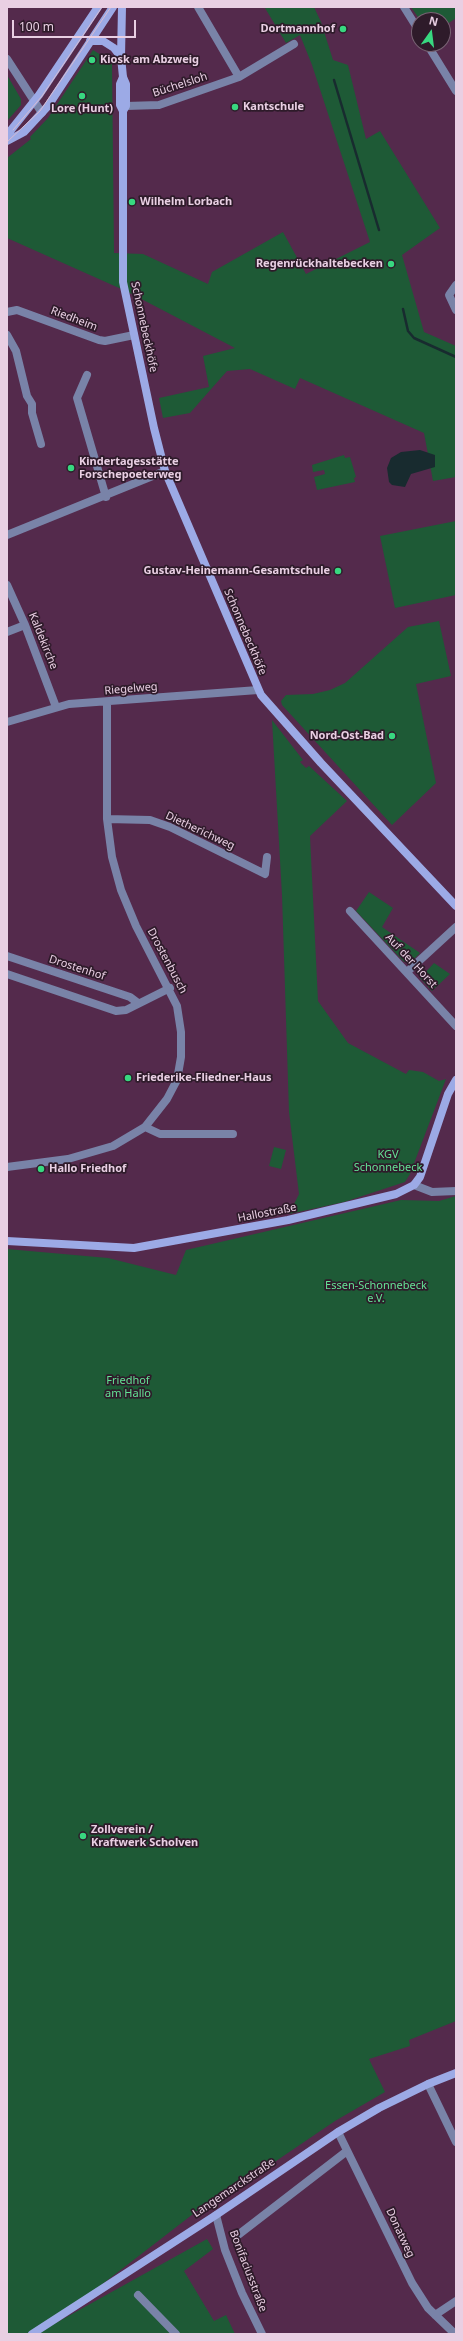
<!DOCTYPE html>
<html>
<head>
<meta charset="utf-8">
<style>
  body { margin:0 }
  #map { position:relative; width:463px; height:2341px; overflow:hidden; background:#542a4c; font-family:"Noto Sans",sans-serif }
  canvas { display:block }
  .frame { position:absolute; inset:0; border:8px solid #e9cfe3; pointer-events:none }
  .north { position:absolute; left:411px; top:12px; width:40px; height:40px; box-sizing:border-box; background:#2e1b2a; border:1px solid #796374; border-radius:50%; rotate:14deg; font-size:11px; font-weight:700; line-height:16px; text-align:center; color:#e9cfe3 }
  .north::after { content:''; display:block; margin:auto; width:14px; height:18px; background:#38d880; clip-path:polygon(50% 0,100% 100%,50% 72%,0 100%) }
  .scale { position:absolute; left:12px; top:20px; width:124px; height:18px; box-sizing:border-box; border:2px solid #e9cfe3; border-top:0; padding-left:5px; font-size:12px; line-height:14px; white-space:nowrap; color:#e9cfe3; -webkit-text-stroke:3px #2e1b2a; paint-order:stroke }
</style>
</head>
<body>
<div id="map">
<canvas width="463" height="2341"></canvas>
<div class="frame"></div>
<div class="north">N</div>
<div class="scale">100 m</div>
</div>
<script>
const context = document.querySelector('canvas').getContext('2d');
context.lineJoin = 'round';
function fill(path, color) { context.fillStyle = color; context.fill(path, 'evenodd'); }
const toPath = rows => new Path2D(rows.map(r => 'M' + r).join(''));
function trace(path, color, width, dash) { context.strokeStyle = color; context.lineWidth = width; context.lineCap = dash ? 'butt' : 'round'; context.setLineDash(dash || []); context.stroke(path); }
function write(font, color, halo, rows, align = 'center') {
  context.font = font + ' "Noto Sans",sans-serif'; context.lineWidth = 3.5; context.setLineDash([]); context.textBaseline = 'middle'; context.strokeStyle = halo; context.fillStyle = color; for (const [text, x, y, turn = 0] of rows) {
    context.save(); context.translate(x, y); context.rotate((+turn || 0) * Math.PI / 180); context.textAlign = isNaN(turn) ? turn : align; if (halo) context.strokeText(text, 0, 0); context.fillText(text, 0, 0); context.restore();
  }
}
fill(toPath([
  [268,7,314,7,321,22,333,60,348,65,366,139,380,131,440,228,402,255,424,332,456,346,456,477,433,481,424,433,300,378,295,389,250,369,227,371,190,413,163,418,159,398,209,387,203,356,235,348,128,292,7,238,7,158,31,139,30,137,48,118,93,50,112,62,114,253,143,254,208,284,212,272,283,232,306,274,370,242,312,65,300,35,286,43,265,8],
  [411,7,456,7,456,18,443,27,443,20,420,20],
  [7,75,21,99,21,105,7,121],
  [344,455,345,458,350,457,356,477,354,478,355,482,317,490,314,477,325,474,324,470,313,472,312,465],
  [456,521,456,595,395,608,380,536],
  [439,621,451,676,416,684,436,783,392,825,282,705,281,701,286,695,313,694,330,690,345,683,408,627],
  [272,720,303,760,300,762,306,768,309,766,347,801,310,836,318,1001,348,1043,406,1074,409,1070,423,1072,439,1081,446,1079,410,1174,405,1182,344,1202,289,1214,299,1194,289,1112,282,895],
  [369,892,393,908,382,927,420,953,411,962,404,962,356,911],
  [434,963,450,974,432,991,420,978],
  [274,1147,286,1150,281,1169,269,1166],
  [456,1196,456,2021,409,2040,410,2046,369,2059,385,2092,335,2121,223,2197,218,2197,206,2204,87,2296,30,2334,7,2334,7,1249,108,1258,176,1275,186,1250,401,1200,439,1201],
  [207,2239,213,2249,184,2271,214,2321,226,2315,235,2334,36,2334]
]), '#1e5a36');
fill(toPath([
  [420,450,435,455,435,467,411,474,405,487,392,485,389,482,387,468,391,458,401,452]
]), '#182b2f');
trace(toPath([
  [334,80,379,230],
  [403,309,408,331,414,338,456,357]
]), '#182b2f', 2.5);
trace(toPath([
  [198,7,239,77],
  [404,7,419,31],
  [427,44,456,91],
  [7,59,42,113],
  [126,106,159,105,239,77,294,44],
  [456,285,449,295,456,310],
  [7,312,17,310,99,340,105,341,134,335],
  [7,335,16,351,27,396,32,404,32,413,41,444],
  [87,375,77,398,106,497],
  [7,535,165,471],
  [7,585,25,625,56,707],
  [7,632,25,625],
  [7,722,69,704,258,690],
  [107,819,150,820,170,827,265,874,267,857],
  [350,911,456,1026],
  [7,956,130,997,138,1003],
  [407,972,456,927],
  [7,974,116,1011,126,1010,170,988],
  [145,1127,160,1134,233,1134],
  [7,1167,68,1159,113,1146,145,1127,167,1099,177,1080,181,1057,181,1032,177,1006,136,926,121,890,112,857,107,819,107,703],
  [414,1185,432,1192,456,1191],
  [428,2084,456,2142],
  [338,2132,412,2283,428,2308,455,2334],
  [216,2215,225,2250,242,2293,262,2334],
  [238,2235,347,2151],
  [138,2295,176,2334],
  [435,2315,456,2301]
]), '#7983a8', 8);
trace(toPath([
  [122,7,121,57,123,77,126,84,126,106,123,111],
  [90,41,103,41,114,48,121,57],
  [123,77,120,84,120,105,123,111,123,282,154,428,165,471,261,695,321,763,456,906],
  [7,135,39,95,98,7],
  [7,141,24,132,48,106,113,7],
  [7,1241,134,1248,288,1220,396,1194,414,1185,420,1177,448,1094,456,1080],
  [32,2334,216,2215,338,2132,379,2108,428,2084,456,2073]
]), '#9caae6', 8);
trace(toPath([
  [13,130,42,96,102,7],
  [7,142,40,111,111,7]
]), '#d7bbd1', 1);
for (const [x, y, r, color] of [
  [343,29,4,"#38d880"],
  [92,60,4,"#38d880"],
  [82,96,4,"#38d880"],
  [235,107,4,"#38d880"],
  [132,202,4,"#38d880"],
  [391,264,4,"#38d880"],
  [71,468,4,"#38d880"],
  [338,571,4,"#38d880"],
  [392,736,4,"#38d880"],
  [128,1078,4,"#38d880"],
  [41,1169,4,"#38d880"],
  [83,1836,4,"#38d880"]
]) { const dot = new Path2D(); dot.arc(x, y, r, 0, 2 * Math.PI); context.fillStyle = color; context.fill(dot); trace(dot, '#2e1b2a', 1.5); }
write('bold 11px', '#e9cfe3', '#2e1b2a', [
  ["Dortmannhof",335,29,"right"],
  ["Kiosk am Abzweig",100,60],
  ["Kantschule",243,107],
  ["Lore (Hunt)",82,109,"center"],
  ["Wilhelm Lorbach",140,202],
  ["Regenrückhaltebecken",383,264,"right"],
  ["Kindertagesstätte",79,462],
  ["Forschepoeterweg",79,475],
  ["Gustav-Heinemann-Gesamtschule",330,571,"right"],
  ["Nord-Ost-Bad",384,736,"right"],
  ["Friederike-Fliedner-Haus",136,1078],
  ["Hallo Friedhof",49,1169],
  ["Zollverein /",91,1830],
  ["Kraftwerk Scholven",91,1843]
], 'left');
write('11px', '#e9cfe3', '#2e1b2a', [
  ["Büchelsloh",180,85,-18],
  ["Riedheim",74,319,21],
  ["Schonnebeckhöfe",144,327,78],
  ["Schonnebeckhöfe",245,632,67],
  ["Kaldekirche",43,641,68],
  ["Riegelweg",131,689,-5],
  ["Dietherichweg",200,831,25],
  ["Drostenbusch",167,961,62],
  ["Auf der Horst",411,961,47],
  ["Drostenhof",77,968,18],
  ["Hallostraße",267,1213,-11],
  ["Langemarckstraße",234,2188,-34],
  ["Donatweg",400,2233,65],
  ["Bonifaciusstraße",248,2271,69]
]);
write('11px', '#64e395', '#2e1b2a', [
  ["KGV",388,1155],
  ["Schonnebeck",388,1168],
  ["Essen-Schonnebeck",376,1286],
  ["e.V.",376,1299],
  ["Friedhof",128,1381],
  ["am Hallo",128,1394]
]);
</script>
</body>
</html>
